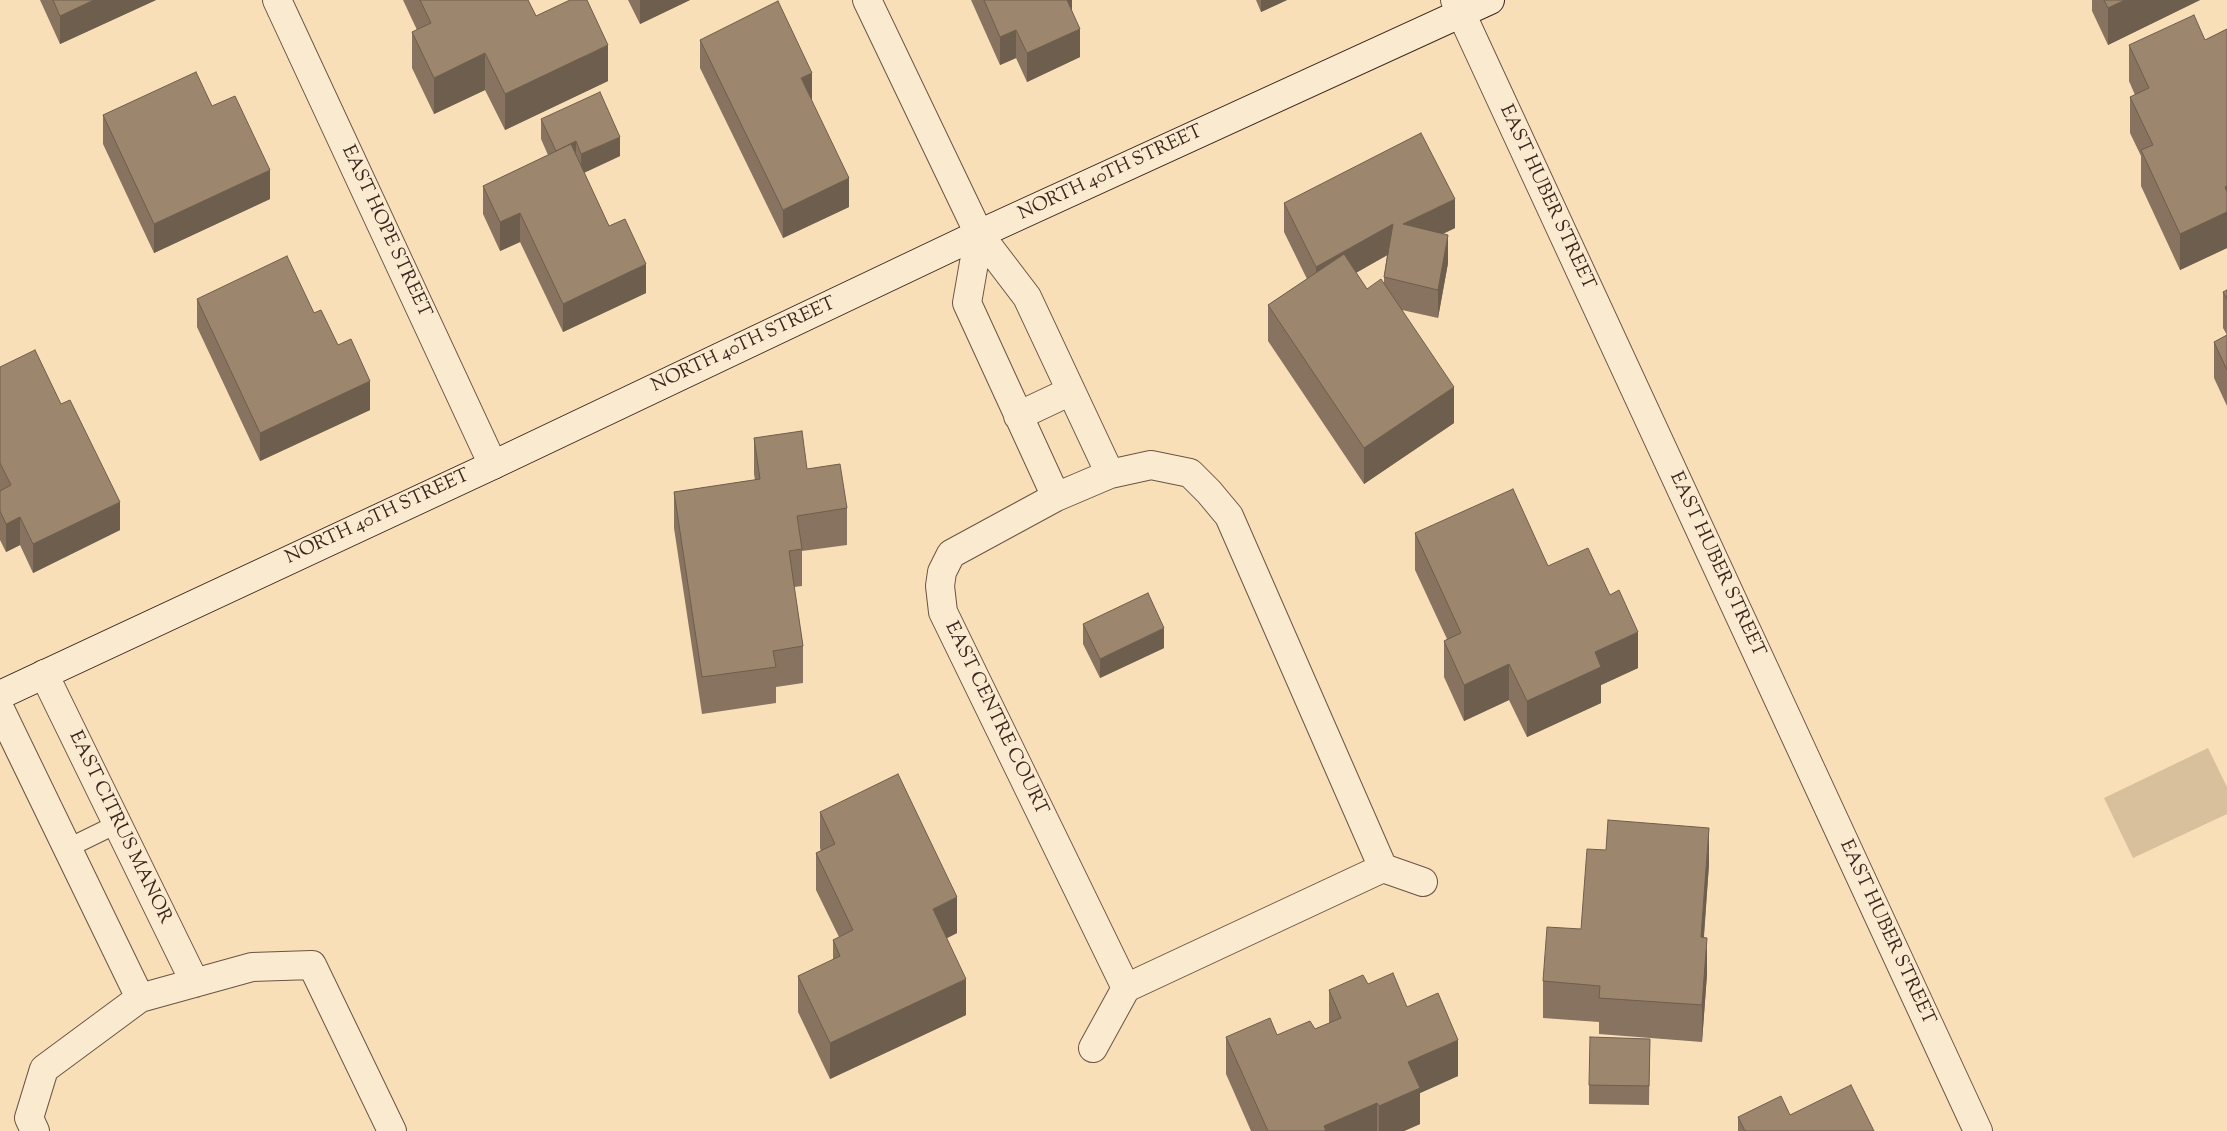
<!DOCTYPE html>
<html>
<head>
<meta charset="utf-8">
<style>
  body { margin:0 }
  canvas { display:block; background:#f8dfb7 }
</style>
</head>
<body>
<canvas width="2227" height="1131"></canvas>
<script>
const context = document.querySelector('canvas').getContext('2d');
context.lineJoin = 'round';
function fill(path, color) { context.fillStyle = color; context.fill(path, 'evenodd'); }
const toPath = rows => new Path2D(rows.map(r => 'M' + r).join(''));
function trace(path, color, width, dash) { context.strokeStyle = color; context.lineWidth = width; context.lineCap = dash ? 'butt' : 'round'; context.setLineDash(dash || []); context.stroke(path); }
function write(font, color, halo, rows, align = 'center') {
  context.font = font + ' "Sorts Mill Goudy",serif'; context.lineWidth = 4; context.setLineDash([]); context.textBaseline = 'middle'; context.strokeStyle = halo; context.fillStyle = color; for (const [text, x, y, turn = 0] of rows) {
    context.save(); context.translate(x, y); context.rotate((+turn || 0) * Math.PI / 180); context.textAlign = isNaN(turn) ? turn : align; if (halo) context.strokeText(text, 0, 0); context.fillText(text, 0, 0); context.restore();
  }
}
fill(toPath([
  [2208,748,2227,787,2227,814,2133,858,2104,798]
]), '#d8c09d');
const lane = toPath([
  [68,848,117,824]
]);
const street = toPath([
  [277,0,493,465],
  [867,0,979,234,1027,297,1110,474],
  [1455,0,1978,1131],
  [979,234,967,303,1056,497],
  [1018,416,1071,391],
  [44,674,195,983],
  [0,709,140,998],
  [1126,988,1383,868],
  [1093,1048,1126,988,943,612,940,586,942,572,951,554,1056,497,1110,474,1151,465,1190,473,1209,492,1229,516,1383,868,1423,882],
  [35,1131,29,1118,44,1069,140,998,252,967,312,965,392,1131]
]);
const secondary = toPath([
  [0,695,493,465,979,234,1490,0]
]);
trace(lane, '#6a5444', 20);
trace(street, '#6a5444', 30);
trace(secondary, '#3b261e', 30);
trace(lane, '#faead0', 18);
trace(street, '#faead0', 28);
trace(secondary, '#faead0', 28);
fill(toPath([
  [40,0,156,0,60,44],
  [403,0,528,0,536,16,608,81,505,130,485,90,434,114,412,68,412,32,417,30],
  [628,0,690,0,640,24],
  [971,0,1072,0,1072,12,1080,57,1027,82,1016,58,1000,65],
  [1256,0,1287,0,1261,12],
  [2092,0,2200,0,2108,45,2092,11],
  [2227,29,2227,248,2180,270,2141,186,2141,156,2130,133,2130,97,2135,95,2129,81,2129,45,2205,40],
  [700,40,812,101,849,207,783,238,700,68],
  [212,106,270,199,154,253,103,144,103,115],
  [541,119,620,156,584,173,609,226,646,293,563,332,520,242,500,251,483,214,483,186,548,155,541,139],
  [1284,203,1455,228,1443,234,1448,263,1438,318,1402,310,1454,423,1364,484,1268,341,1268,305,1307,279,1284,232],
  [1387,255,1384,277,1384,283,1367,289,1356,273],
  [2227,290,2227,335,2223,328,2223,292],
  [197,299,314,313,338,345,370,410,260,461,197,327],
  [2227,335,2227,406,2214,378,2214,342],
  [0,367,61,404,120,530,33,573,20,545,6,552,0,540],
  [754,438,807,469,847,508,847,545,802,551,802,586,794,587,803,646,803,683,776,687,776,703,702,714,674,528,674,492,755,480,754,474],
  [1415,533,1548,566,1638,668,1601,685,1601,703,1527,737,1509,700,1464,721,1444,677,1444,641,1447,639,1415,570],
  [1083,624,1164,648,1100,678,1083,644],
  [820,812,957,933,947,938,966,1015,830,1079,798,1012,798,976,833,960,833,940,839,937,816,890,816,853,821,851,820,848],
  [1709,864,1704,937,1707,974,1702,1042,1599,1034,1599,1022,1543,1018,1543,981,1581,929],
  [1368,984,1407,1007,1458,1076,1420,1093,1420,1124,1404,1131,1251,1131,1226,1074,1226,1037,1277,1035,1315,1029,1329,1023,1329,990],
  [1650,1039,1649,1105,1589,1104,1589,1085],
  [1790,1115,1874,1131,1738,1131,1738,1117]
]), '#87735f');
fill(toPath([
  [94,0,156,0,60,44,60,16],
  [640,0,690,0,640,24],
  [1062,0,1072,0,1072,15],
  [1261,0,1287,0,1261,12],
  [2125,0,2200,0,2108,45,2108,8],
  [1080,29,1080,57,1027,82,1027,53],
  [1016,30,1016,58,1000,65,1000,37],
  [608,45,608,81,505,130,505,94],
  [485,53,485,90,434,114,434,78],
  [812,73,812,101,801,78],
  [620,137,620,156,581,174,581,154],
  [576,141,576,161,556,151],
  [270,170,270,199,154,253,154,224],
  [849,178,849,207,783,238,783,210],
  [2227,186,2227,248,2180,270,2180,234,2225,187],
  [1455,199,1455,228,1403,252,1403,224],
  [520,213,520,242,500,251,500,222],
  [1393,224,1393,252,1316,295,1316,267],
  [1448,235,1448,263,1438,318,1438,290],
  [646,264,646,293,563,332,563,304],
  [370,381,370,410,260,461,260,433],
  [1454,387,1454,423,1364,484,1364,448],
  [120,502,120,530,33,573,33,544],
  [20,517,20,545,6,552,6,524],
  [1164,628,1164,648,1100,678,1100,659],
  [1638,632,1638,668,1601,685,1601,703,1527,737,1527,701,1595,652],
  [1509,664,1509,700,1464,721,1464,685],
  [1709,828,1709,864,1701,973,1701,937],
  [957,897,957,933,933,945,933,909],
  [1707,938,1707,974,1702,1042,1702,1005],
  [966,979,966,1015,830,1079,830,1043],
  [1458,1040,1458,1076,1420,1093,1420,1124,1404,1131,1379,1131,1379,1106,1408,1062],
  [1377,1103,1377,1131,1324,1131,1324,1126]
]), '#6e5e4d');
const building = toPath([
  [53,0,94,0,60,16,53,0],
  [420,0,528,0,536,16,570,0,587,0,608,45,505,94,485,53,434,78,412,32,431,23,420,0],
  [984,0,1067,0,1080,29,1027,53,1016,30,1000,37,984,0],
  [2104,0,2125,0,2108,8,2104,0],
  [778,1,812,73,801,78,849,178,783,210,700,40,778,1],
  [2194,15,2205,40,2227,29,2227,186,2225,187,2227,192,2227,212,2180,234,2141,150,2153,145,2130,97,2149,88,2129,45,2194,15],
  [196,72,212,106,235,96,270,170,154,224,103,115,196,72],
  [600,92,620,137,581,154,576,141,556,151,541,119,600,92],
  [1421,133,1455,199,1403,224,1448,235,1438,290,1384,277,1393,224,1316,267,1284,203,1421,133],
  [571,144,609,226,625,219,646,264,563,304,520,213,500,222,483,186,571,144],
  [1344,254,1367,289,1381,279,1454,387,1364,448,1268,305,1344,254],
  [287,256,314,313,321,310,338,345,351,339,370,381,260,433,197,299,287,256],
  [2227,290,2227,299,2223,292,2227,290],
  [2227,335,2227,370,2214,342,2227,335],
  [35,350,61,404,70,400,120,502,33,544,20,517,6,524,0,511,0,491,11,485,0,463,0,367,35,350],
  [802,431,807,469,840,464,847,508,797,516,802,549,789,551,803,646,773,651,776,667,702,677,674,492,760,479,754,438,802,431],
  [1513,489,1548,566,1588,548,1610,595,1619,590,1638,632,1595,652,1601,667,1527,701,1509,664,1464,685,1444,641,1461,633,1415,533,1513,489],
  [1148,593,1164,628,1100,659,1083,624,1148,593],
  [898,774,957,897,933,909,966,979,830,1043,798,976,840,956,833,940,853,930,816,853,835,844,820,812,898,774],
  [1608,820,1709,828,1701,937,1707,938,1702,1005,1599,998,1600,986,1543,981,1547,927,1581,929,1587,849,1606,850,1608,820],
  [1393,973,1407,1007,1438,993,1458,1040,1408,1062,1420,1088,1379,1106,1377,1103,1324,1126,1326,1131,1268,1131,1226,1037,1270,1018,1277,1035,1310,1021,1315,1029,1341,1018,1329,990,1363,975,1368,984,1393,973],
  [1590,1037,1650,1039,1649,1086,1589,1085,1590,1037],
  [1851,1085,1874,1131,1745,1131,1738,1117,1781,1096,1790,1115,1851,1085]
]);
fill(building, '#9d866e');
trace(building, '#6e5e4d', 1);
write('19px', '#3b261e', '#faead0', [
  ["NORTH 40TH STREET",1111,174,-25],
  ["EAST HUBER STREET",1546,198,65],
  ["EAST HOPE STREET",385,232,65],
  ["NORTH 40TH STREET",744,346,-25],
  ["NORTH 40TH STREET",378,518,-25],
  ["EAST HUBER STREET",1716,565,65],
  ["EAST CENTRE COURT",995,719,64],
  ["EAST CITRUS MANOR",119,828,64],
  ["EAST HUBER STREET",1886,933,65]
]);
</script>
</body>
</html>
